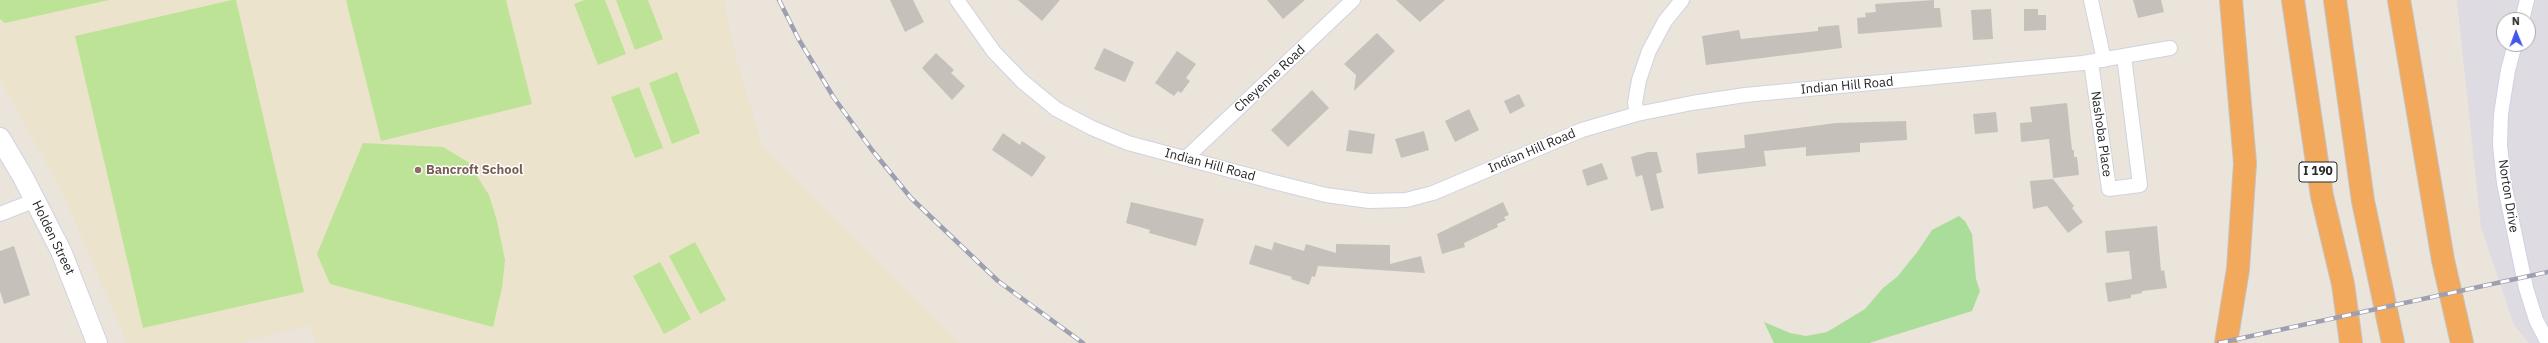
<!DOCTYPE html>
<html>
<head>
<meta charset="utf-8">
<style>
  body { margin:0 }
  #map { position:relative; width:2548px; height:343px; overflow:hidden; background:#eae4da; font-family:"IBM Plex Sans",sans-serif }
  canvas { display:block }
  .north { position:absolute; left:2496px; top:12px; width:40px; height:40px; box-sizing:border-box; background:#fff; border:1px solid #a9a9a9; border-radius:50%; rotate:359deg; font-size:11px; font-weight:700; line-height:16px; text-align:center; color:#282828 }
  .north::after { content:''; display:block; margin:auto; width:14px; height:18px; background:#4356ee; clip-path:polygon(50% 0,100% 100%,50% 72%,0 100%) }
</style>
</head>
<body>
<div id="map">
<canvas width="2548" height="343"></canvas>
<div class="north">N</div>
</div>
<script>
const context = document.querySelector('canvas').getContext('2d');
context.lineJoin = 'round';
function fill(path, color) { context.fillStyle = color; context.fill(path, 'evenodd'); }
const toPath = rows => new Path2D(rows.map(r => 'M' + r).join(''));
function trace(path, color, width, dash) { context.strokeStyle = color; context.lineWidth = width; context.lineCap = dash ? 'butt' : 'round'; context.setLineDash(dash || []); context.stroke(path); }
function write(font, color, halo, rows, align = 'center') {
  context.font = font + ' "IBM Plex Sans",sans-serif'; context.lineWidth = 3; context.setLineDash([]); context.textBaseline = 'middle'; context.strokeStyle = halo; context.fillStyle = color; for (const [text, x, y, turn = 0] of rows) {
    context.save(); context.translate(x, y); context.rotate((+turn || 0) * Math.PI / 180); context.textAlign = isNaN(turn) ? turn : align; if (halo) context.strokeText(text, 0, 0); context.fillText(text, 0, 0); context.restore();
  }
}
fill(toPath([
  [2457,0,2548,0,2548,343,2529,343,2514,325,2481,227],
  [2504,20,2528,20,2528,44,2504,44]
]), '#dedbe2');
fill(toPath([
  [0,0,724,0,737,63,763,147,960,343,316,343,310,325,242,343,127,343,63,193,0,80]
]), '#ebe3cb');
fill(toPath([
  [1959,216,1965,221,1972,234,1976,279,1980,291,1972,311,1869,343,1774,343,1764,322,1790,333,1806,336,1827,332,1865,309,1883,288,1897,277,1918,251,1932,230]
]), '#abdd9a');
fill(toPath([
  [0,0,109,0,5,23,0,19],
  [232,0,236,0,304,292,143,328,75,36],
  [346,0,506,0,532,104,381,141],
  [584,0,605,0,626,54,598,65,574,4],
  [616,0,648,0,663,39,635,50],
  [677,72,700,133,672,144,649,83],
  [639,87,663,148,635,158,611,97],
  [363,143,443,147,468,162,489,195,497,221,505,260,502,288,493,327,330,284,317,254],
  [695,242,726,300,700,314,669,256],
  [660,262,691,319,664,334,633,276]
]), '#bde496');
fill(toPath([
  [890,0,913,0,924,22,905,32],
  [1018,0,1060,0,1042,21],
  [1267,0,1305,0,1283,19],
  [1396,0,1445,0,1420,22],
  [1934,0,1934,8,1940,8,1942,27,1858,34,1857,18,1866,17,1865,13,1876,12,1875,4],
  [2133,0,2161,0,2164,12,2138,18],
  [1991,9,1993,39,1973,40,1971,10],
  [2024,9,2038,9,2038,15,2046,15,2046,30,2024,31],
  [1839,25,1842,48,1706,65,1702,36,1739,30,1741,39,1818,31,1818,27],
  [1377,33,1395,51,1354,91,1356,75,1344,64],
  [1104,48,1134,62,1125,82,1094,69],
  [1177,51,1196,64,1186,78,1190,81,1181,93,1178,91,1174,96,1155,83],
  [936,53,954,70,951,73,965,86,952,100,922,68],
  [1312,90,1329,108,1288,147,1271,130],
  [1519,94,1525,106,1510,114,1504,101],
  [2067,103,2072,150,2074,150,2074,157,2077,157,2079,175,2053,178,2049,139,2021,142,2020,123,2032,122,2030,107],
  [1469,109,1479,130,1455,142,1445,121],
  [1996,112,1998,132,1975,134,1973,114],
  [1906,121,1907,140,1860,143,1860,152,1806,156,1806,147,1764,151,1766,166,1698,174,1696,153,1745,148,1744,135,1836,123],
  [1349,130,1375,134,1372,154,1346,151],
  [1424,131,1429,150,1401,158,1395,139],
  [1003,133,1020,145,1022,141,1046,157,1032,177,992,150],
  [1648,152,1657,152,1662,172,1656,174,1664,208,1651,211,1642,175,1636,177,1631,157],
  [1602,163,1608,179,1587,186,1582,170],
  [2053,179,2074,206,2072,208,2083,222,2068,233,2047,206,2033,209,2030,181],
  [1131,202,1204,219,1196,246,1149,233,1150,230,1126,223],
  [1503,202,1509,215,1504,217,1506,220,1497,224,1498,227,1464,243,1465,247,1442,254,1437,234],
  [2157,226,2161,271,2164,270,2167,288,2142,291,2142,293,2131,295,2131,298,2108,302,2105,283,2132,279,2129,251,2107,253,2105,231],
  [1274,242,1304,251,1306,244,1336,253,1336,244,1390,245,1390,264,1421,256,1425,273,1318,266,1315,277,1312,276,1309,285,1291,279,1292,277,1249,264,1255,245,1272,250],
  [14,246,30,295,4,304,0,291,0,251]
]), '#c5c1ba');
const street = toPath([
  [957,0,994,52,1022,81,1056,109,1092,128,1128,143,1274,182,1326,195,1369,201,1406,200,1433,193,1582,130,1637,114,1692,103,1745,95,2083,63,2170,48],
  [2091,0,2104,60],
  [2522,20,2527,0],
  [2515,44,2508,70,2501,114,2500,145,2504,183,2526,288,2536,320,2548,343],
  [2091,62,2109,189,2140,185,2124,56],
  [1637,114,1635,103,1639,80,1649,51,1665,21,1682,0],
  [1186,158,1353,0],
  [0,214,36,200]
]);
const secondary = toPath([
  [0,138,23,177,61,251,97,343]
]);
const highway = toPath([
  [2293,0,2322,196,2343,284,2351,343],
  [2335,0,2363,201,2393,343],
  [2399,0,2443,260,2462,343],
  [2226,343,2238,269,2245,163,2231,0]
]);
trace(street, '#d0d2e0', 16);
trace(secondary, '#d0d2e0', 22);
trace(highway, '#c3c3c3', 24);
trace(street, '#fff', 14);
trace(secondary, '#fff', 20);
trace(highway, '#f3a95c', 22);
const rail = toPath([
  [779,0,798,38,834,98,872,150,911,198,998,281,1083,343],
  [2219,343,2548,272]
]);
trace(rail, '#9e9fb1', 4.5);
trace(rail, '#fff', 3, [9]);
for (const [x, y, r, color] of [
  [418,170,4,"#8d6e63"]
]) { const dot = new Path2D(); dot.arc(x, y, r, 0, 2 * Math.PI); context.fillStyle = color; context.fill(dot); trace(dot, '#fff', 1.5); }
for (const [x, y, w] of [
  [2318,172,38]
]) { const box = new Path2D(); box.roundRect(x - w / 2, y - 10, w, 20, 3); context.fillStyle = '#fff'; context.fill(box); trace(box, '#282828', 1); }
write('bold 12px', '#282828', null, [
  ["I 190",2318,172]
]);
write('13px', '#282828', '#fff', [
  ["Cheyenne Road",1270,79,-43],
  ["Indian Hill Road",1847,86,-5],
  ["Nashoba Place",2101,134,82],
  ["Indian Hill Road",1532,151,-23],
  ["Indian Hill Road",1210,165,15],
  ["Norton Drive",2508,196,81],
  ["Holden Street",53,238,64]
]);
write('bold 13px', '#785e54', '#fff', [
  ["Bancroft School",426,170]
], 'left');
</script>
</body>
</html>
